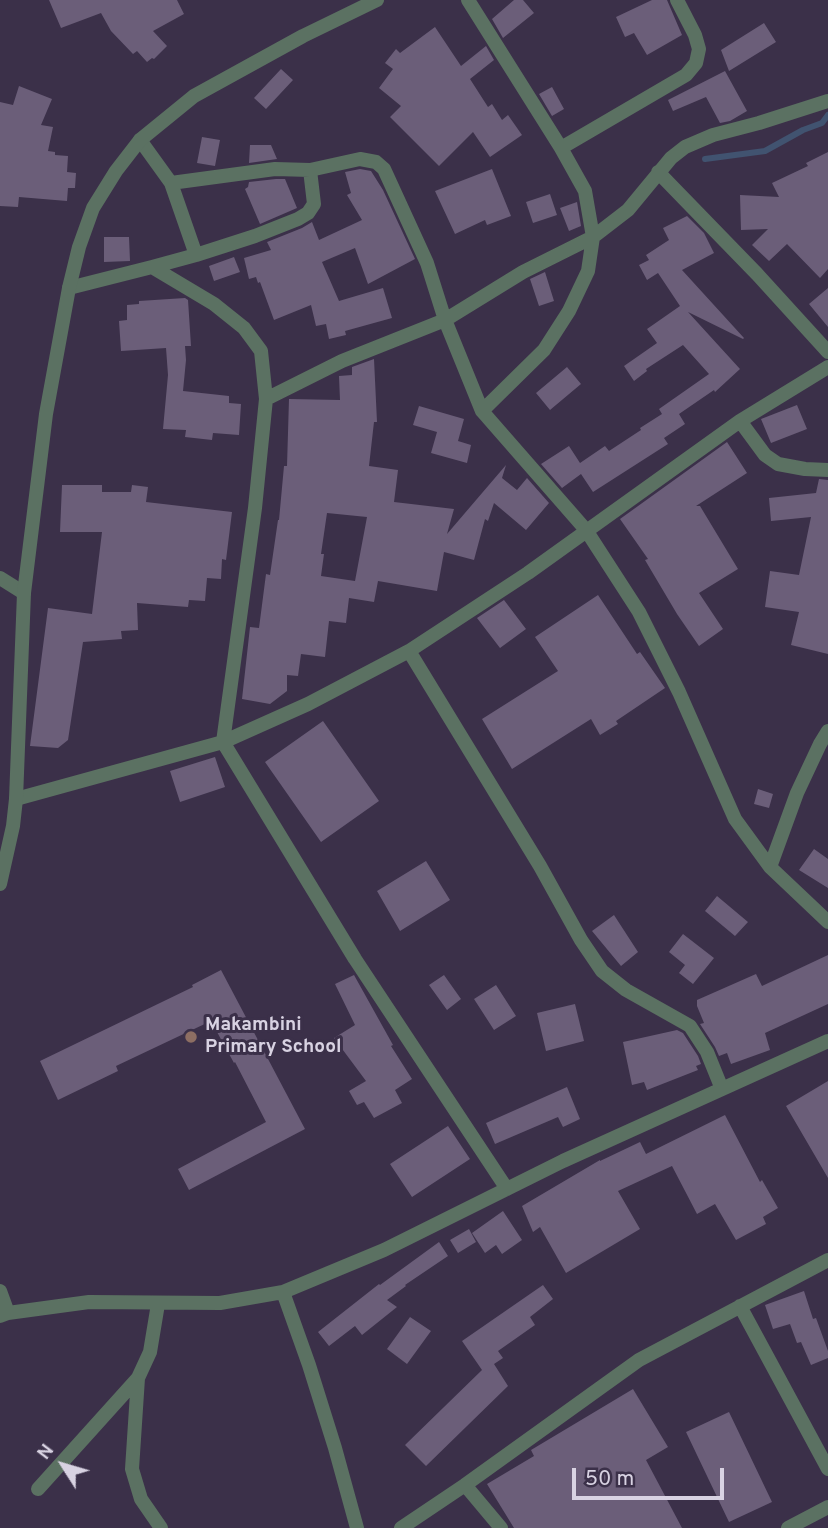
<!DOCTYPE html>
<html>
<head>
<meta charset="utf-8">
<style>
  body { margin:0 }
  #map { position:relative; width:828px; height:1528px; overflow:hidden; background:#3b3049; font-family:Overpass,sans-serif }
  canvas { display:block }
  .north { position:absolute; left:28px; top:1430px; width:70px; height:70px; -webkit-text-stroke:5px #3b3049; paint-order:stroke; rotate:307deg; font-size:19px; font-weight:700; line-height:28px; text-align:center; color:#d8d2e2 }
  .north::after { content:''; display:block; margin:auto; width:24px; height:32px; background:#d8d2e2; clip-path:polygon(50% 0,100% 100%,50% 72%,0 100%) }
  .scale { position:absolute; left:572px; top:1468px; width:152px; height:32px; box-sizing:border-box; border:4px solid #d8d2e2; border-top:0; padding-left:9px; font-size:21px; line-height:24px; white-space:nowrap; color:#d8d2e2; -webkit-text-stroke:5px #3b3049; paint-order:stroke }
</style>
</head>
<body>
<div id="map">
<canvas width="828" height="1528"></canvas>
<div class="north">N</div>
<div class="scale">50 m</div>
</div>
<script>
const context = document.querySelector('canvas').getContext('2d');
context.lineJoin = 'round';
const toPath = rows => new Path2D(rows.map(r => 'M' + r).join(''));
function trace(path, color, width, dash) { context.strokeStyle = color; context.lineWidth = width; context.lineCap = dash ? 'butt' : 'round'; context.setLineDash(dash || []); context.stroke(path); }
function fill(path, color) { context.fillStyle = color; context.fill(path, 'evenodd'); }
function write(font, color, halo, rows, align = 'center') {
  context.font = font + ' Overpass,sans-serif'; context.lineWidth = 6; context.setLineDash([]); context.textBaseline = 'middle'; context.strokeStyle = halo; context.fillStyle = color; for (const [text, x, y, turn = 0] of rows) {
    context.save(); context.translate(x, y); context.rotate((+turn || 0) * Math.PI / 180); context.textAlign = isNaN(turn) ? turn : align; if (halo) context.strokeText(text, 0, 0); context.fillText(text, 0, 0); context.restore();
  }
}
trace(toPath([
  [705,159,765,151,803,130,822,123,828,115]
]), '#415370', 6);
fill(toPath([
  [49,0,177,0,184,14,153,31,167,46,154,59,152,58,147,62,137,51,133,54,111,31,101,13,61,28],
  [514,0,523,0,534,13,503,38,492,19],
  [652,0,667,0,682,35,647,55,634,33,625,37,616,17],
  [764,23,776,42,729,71,721,50],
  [435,27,461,66,486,46,494,60,470,79,488,107,492,104,502,120,508,115,522,135,490,157,473,132,439,166,390,117,401,106,379,88,393,69,385,63,396,49,400,53],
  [281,69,293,80,266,109,254,98],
  [725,71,747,111,730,121,720,123,706,97,673,111,668,100],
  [19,86,52,99,41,125,53,127,48,151,55,152,55,155,68,156,67,172,76,173,75,188,68,188,67,201,19,197,18,207,0,206,0,102,13,105],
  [552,87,564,109,552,116,539,94],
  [202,137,220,140,215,166,197,163],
  [250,145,271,145,277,159,249,163],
  [828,152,828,269,820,278,787,244,769,261,752,245,768,229,741,230,740,195,779,197,772,183,808,166,806,163],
  [360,169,371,171,383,190,415,259,368,284,355,248,322,262,339,301,383,288,392,318,345,331,346,335,329,339,326,324,316,326,311,305,274,320,260,282,258,283,256,277,249,279,244,258,271,250,267,242,302,228,312,222,319,240,362,220,347,195,351,193,345,172],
  [492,169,511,216,487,225,485,220,455,234,435,191],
  [276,179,285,179,297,208,260,224,245,189,248,187,249,182],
  [550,194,557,215,533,223,526,202],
  [577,202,581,226,569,231,560,208],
  [687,216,704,233,714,253,682,270,744,338,743,339,688,312,740,369,715,392,714,390,679,414,685,424,664,438,668,444,593,492,581,474,562,488,541,464,569,446,580,463,605,446,609,451,641,430,640,428,662,414,659,409,709,374,683,345,646,369,647,371,634,381,624,366,657,343,647,329,680,306,658,273,647,280,639,265,649,260,646,255,669,240,663,228],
  [104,237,129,237,130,261,104,262],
  [234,257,240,272,214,281,209,266],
  [545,272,554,301,539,306,530,279],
  [828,288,828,327,809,304],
  [185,298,188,300,191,346,185,346,186,360,183,391,229,396,229,403,241,404,239,435,213,433,212,440,185,437,186,430,163,429,168,375,166,348,121,351,119,321,127,320,127,305,139,304,139,301],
  [374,359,377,422,374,422,369,466,398,470,394,502,454,509,447,534,506,465,502,478,517,490,527,478,549,503,526,530,494,503,488,521,485,519,474,560,444,552,437,591,378,581,374,602,349,598,346,623,329,621,325,657,301,654,298,676,287,675,287,691,270,704,242,699,250,627,259,628,266,574,270,575,278,520,279,520,284,466,287,466,289,399,340,400,339,376,352,375,352,367],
  [327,513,367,517,355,581,321,576,324,554,321,554],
  [567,367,581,384,550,410,536,393],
  [797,405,807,429,771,443,761,419],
  [419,406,464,419,458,441,471,445,467,463,431,453,437,432,413,425],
  [727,442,747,473,696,506,700,506,738,569,699,593,723,629,699,646,677,614,645,560,648,559,620,519],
  [819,479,828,480,828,654,791,645,799,612,765,607,770,571,799,575,811,517,771,521,769,498,816,493],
  [62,485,102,485,102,492,131,492,132,485,148,487,146,502,232,512,226,560,222,559,221,579,207,578,205,601,189,600,188,607,137,603,138,630,121,631,122,639,83,642,68,740,58,748,30,746,48,608,92,614,102,532,60,532],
  [598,595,637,654,640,652,665,688,616,721,618,724,600,735,591,719,512,769,482,719,558,671,535,637],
  [504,600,526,629,500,648,477,618],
  [323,721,379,801,321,842,265,762],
  [215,757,225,787,180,802,170,771],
  [758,789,773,794,769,808,754,804],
  [814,849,828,859,828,888,799,870],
  [426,861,450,900,400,931,377,891],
  [717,896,748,922,735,936,705,911],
  [614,915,638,952,621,966,592,931],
  [683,934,714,958,693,984,679,973,685,965,669,952],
  [828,955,828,1004,765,1033,770,1050,731,1064,727,1053,719,1056,715,1047,700,1024,704,1023,697,1006,697,1000,756,974,762,986],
  [221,970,305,1129,189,1190,178,1169,266,1122,235,1062,234,1063,211,1021,116,1066,118,1071,58,1100,40,1061,193,987,192,985],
  [354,975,393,1045,391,1046,412,1079,395,1090,402,1103,374,1118,364,1102,357,1105,349,1091,366,1081,334,1038,355,1025,335,984],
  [444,975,461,999,447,1010,429,985],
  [496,985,516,1016,494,1030,474,999],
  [575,1004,584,1041,546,1051,537,1013],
  [677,1030,683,1033,698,1056,701,1064,696,1066,698,1070,647,1090,644,1082,632,1085,623,1042],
  [828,1081,828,1178,786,1106],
  [567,1087,580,1119,563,1127,558,1117,495,1144,486,1123],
  [725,1115,760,1182,762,1180,778,1208,763,1217,766,1224,736,1240,715,1204,697,1214,672,1166,618,1191,640,1229,566,1273,540,1227,533,1232,522,1206,600,1160,600,1161,640,1142,646,1154],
  [448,1126,470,1159,412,1197,390,1164],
  [503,1211,522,1240,502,1254,496,1245,485,1253,472,1233],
  [469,1229,476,1242,458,1253,450,1240],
  [439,1242,448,1256,405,1285,406,1286,387,1300,397,1307,362,1335,355,1326,329,1346,318,1332,379,1284,380,1285],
  [543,1285,553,1299,530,1317,535,1325,498,1351,503,1358,494,1364,508,1386,426,1466,405,1445,482,1370,462,1341],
  [804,1291,813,1319,816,1318,828,1351,828,1358,811,1365,801,1342,797,1343,790,1324,773,1329,765,1305],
  [410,1317,431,1331,407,1364,387,1349],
  [633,1389,668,1447,646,1460,682,1528,514,1528,487,1484,534,1456,531,1450],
  [729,1412,772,1502,729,1522,686,1432]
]), '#6b5e79');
trace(toPath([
  [468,0,561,148,585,191,593,237,588,271,569,311,544,350,482,411],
  [140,140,171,183,196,255],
  [561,148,686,75,696,63,699,49,695,35,677,0],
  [658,172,757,274,828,352],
  [171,183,275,169,310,170,360,159,376,162,384,169,427,263,445,320,482,411,586,530,639,612,679,692,735,819,770,867,828,922],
  [152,267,214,304,244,328,261,351,266,399,255,508,223,742,355,959,507,1189],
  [69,288,152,267,196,255,255,236,298,219,308,213,314,204,310,170],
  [266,399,342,361,445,320,523,272,593,237,628,210,671,158,685,147,713,135,759,123,828,101],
  [740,421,765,455,778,464,805,469,828,470],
  [0,578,24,593],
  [409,651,540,866,581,940,602,971,626,990,690,1026,707,1052,722,1089],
  [16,799,223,742,308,704,409,651,528,573,740,421,828,367],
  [770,867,797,793,820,744,828,731],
  [0,1291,8,1313],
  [283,1292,309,1365,335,1448,357,1528],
  [740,1306,828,1469],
  [0,1316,8,1313,89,1302,220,1303,283,1292,384,1250,563,1161,828,1041],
  [138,1378,132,1469,141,1499,161,1528],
  [465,1485,501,1528],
  [38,1489,138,1378,150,1352,158,1304],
  [401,1528,465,1485,639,1360,828,1260],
  [788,1528,828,1507]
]), '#5b7162', 14);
trace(toPath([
  [0,884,13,826,16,799,24,593,46,414,69,288,79,247,93,208,116,171,140,140,194,96,303,36,377,0]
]), '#5b7162', 14);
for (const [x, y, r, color] of [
  [191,1037,7,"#8d6e63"]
]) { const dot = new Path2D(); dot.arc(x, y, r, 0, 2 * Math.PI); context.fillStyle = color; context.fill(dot); trace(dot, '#3b3049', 2.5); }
write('bold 19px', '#d8d2e2', '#3b3049', [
  ["Makambini",205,1026],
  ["Primary School",205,1048]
], 'left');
</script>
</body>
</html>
